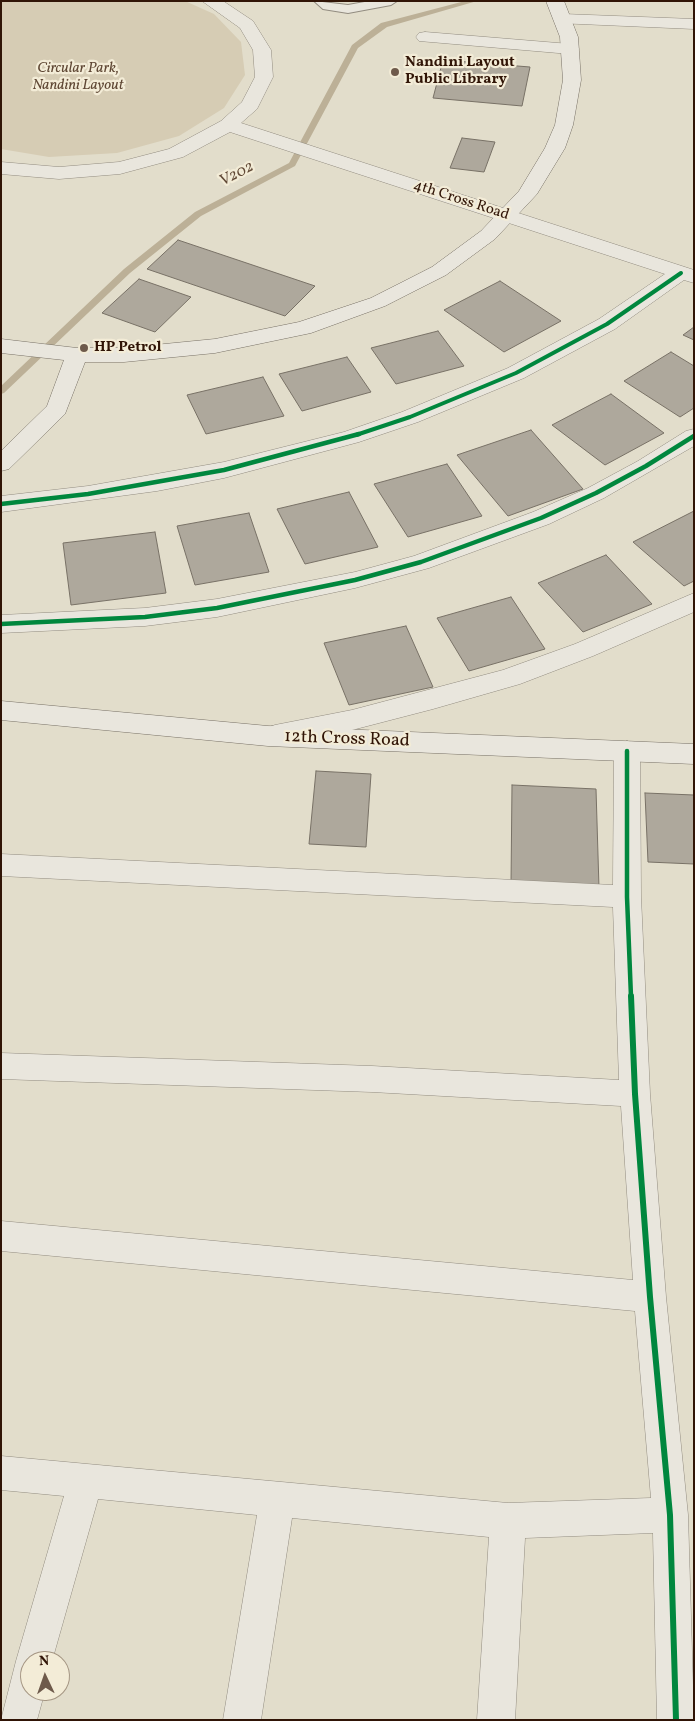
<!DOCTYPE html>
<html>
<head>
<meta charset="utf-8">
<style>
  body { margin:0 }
  #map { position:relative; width:695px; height:1721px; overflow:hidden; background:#e2ddcb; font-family:Vollkorn,serif }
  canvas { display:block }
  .frame { position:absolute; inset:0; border:2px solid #301406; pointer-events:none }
  .north { position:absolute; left:20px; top:1651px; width:50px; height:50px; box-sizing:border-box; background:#f3ecd7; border:1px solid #a59683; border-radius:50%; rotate:357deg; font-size:14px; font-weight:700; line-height:20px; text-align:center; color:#301406 }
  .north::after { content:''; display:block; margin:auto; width:18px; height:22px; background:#6e5a4b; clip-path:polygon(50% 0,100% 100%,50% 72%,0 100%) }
</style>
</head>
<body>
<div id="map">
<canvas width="695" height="1721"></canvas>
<div class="frame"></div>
<div class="north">N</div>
</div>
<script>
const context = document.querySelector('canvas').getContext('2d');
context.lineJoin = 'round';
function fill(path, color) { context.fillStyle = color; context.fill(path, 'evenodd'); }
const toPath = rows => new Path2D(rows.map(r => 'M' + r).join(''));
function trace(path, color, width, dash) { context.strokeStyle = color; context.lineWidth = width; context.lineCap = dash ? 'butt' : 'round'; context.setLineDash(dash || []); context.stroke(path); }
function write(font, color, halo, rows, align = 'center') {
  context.font = font + ' Vollkorn,serif'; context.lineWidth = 4.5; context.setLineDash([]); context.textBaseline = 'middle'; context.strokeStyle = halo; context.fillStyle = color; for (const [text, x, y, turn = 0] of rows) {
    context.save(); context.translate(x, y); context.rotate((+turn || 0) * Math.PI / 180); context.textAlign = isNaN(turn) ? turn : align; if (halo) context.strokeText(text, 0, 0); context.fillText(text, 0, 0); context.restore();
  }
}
fill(toPath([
  [1,1,185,1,214,14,241,42,245,75,224,108,179,136,117,153,49,157,1,149]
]), '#d6ccb4');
fill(toPath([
  [465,1,477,1,387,27,358,48,295,166,201,216,130,273,4,393,1,394,1,386,124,269,195,212,289,163,352,45,381,23,465,1]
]), '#bcb097');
const building = toPath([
  [443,60,530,67,522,106,433,98,443,60],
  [462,138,495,142,484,172,450,168,462,138],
  [178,240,315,286,285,316,147,269,178,240],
  [139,279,191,297,155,332,102,313,139,279],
  [500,281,561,321,504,352,444,310,500,281],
  [694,327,694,340,683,335,694,327],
  [438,331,464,366,396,384,371,348,438,331],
  [671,352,694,366,694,408,680,417,624,381,671,352],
  [347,357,371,392,302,411,279,374,347,357],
  [263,377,284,416,206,434,187,395,263,377],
  [611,394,664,433,605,465,552,425,611,394],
  [531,430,583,489,508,516,457,455,531,430],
  [447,464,482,516,408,537,374,484,447,464],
  [349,492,378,547,305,564,277,509,349,492],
  [694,511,694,581,684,586,633,542,694,511],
  [249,513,269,572,195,585,177,526,249,513],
  [155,532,166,593,71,605,63,543,155,532],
  [606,555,652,604,583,632,538,583,606,555],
  [511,597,545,649,469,671,437,618,511,597],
  [406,626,433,687,349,705,324,643,406,626],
  [316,771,371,774,366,847,309,844,316,771],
  [512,785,596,789,599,888,511,884,512,785],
  [645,793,694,795,694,864,648,862,645,793]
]);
fill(building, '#aea89c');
trace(building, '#787166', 1);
const service = toPath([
  [314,1,348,5,370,1,397,1,391,5,348,13,323,9,314,1]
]);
const minor = toPath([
  [202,1,223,1,253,21,271,50,273,77,257,109,241,123,694,270,694,283,684,280,615,329,524,378,418,422,359,442,224,478,157,491,1,512,1,496,88,486,224,462,344,432,402,412,508,368,599,319,665,274,230,132,183,157,120,174,59,179,1,174,1,162,59,167,119,162,169,149,221,121,242,102,255,77,253,50,240,28,202,1],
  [563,14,694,19,694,29,557,23,554,19,557,15,563,14],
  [425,32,570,44,576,45,579,49,576,53,570,54,419,41,416,37,419,33,425,32],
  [694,429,694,446,604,498,549,524,429,568,355,588,217,617,145,626,1,633,1,615,145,608,217,599,355,572,414,556,533,512,588,488,638,461,686,431,694,429],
  [694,593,694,612,593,656,520,684,433,709,352,730,275,745,266,742,262,735,266,728,275,725,352,710,503,670,575,644,694,593],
  [627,741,636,744,640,751,641,897,650,1094,666,1297,688,1515,694,1720,657,1720,653,1533,525,1538,515,1720,477,1720,489,1537,292,1518,261,1720,223,1720,257,1515,98,1499,52,1661,30,1661,30,1691,45,1691,37,1720,1,1720,16,1661,64,1496,1,1490,1,1456,508,1503,651,1498,635,1311,1,1251,1,1221,633,1280,621,1106,372,1092,1,1079,1,1053,372,1066,619,1080,613,907,1,876,1,854,613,885,614,751,618,744,627,741]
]);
const secondary = toPath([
  [546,1,564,1,578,37,581,80,573,125,565,148,537,194,495,239,446,275,385,306,311,333,215,353,124,362,85,362,65,414,9,469,1,471,1,451,47,406,64,360,1,353,1,339,77,348,124,348,215,339,299,322,371,298,432,267,481,231,519,191,545,148,555,125,563,80,560,37,546,1],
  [1,701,268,726,694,744,694,764,268,746,1,720,1,701]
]);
trace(service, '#928c80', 2);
trace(minor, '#928c80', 1);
trace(secondary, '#787166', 1);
fill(service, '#e9e6dd');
fill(minor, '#e9e6dd');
fill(secondary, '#e9e6dd');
trace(toPath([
  [356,435,410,417,516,373,607,324,681,273]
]), '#00873e', 4);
trace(toPath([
  [1,504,88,494,224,470,359,434],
  [1,624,145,617,217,608,355,580,421,562,541,518,596,493,646,466,694,436],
  [627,751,627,897,631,997]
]), '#00873e', 4.5);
trace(toPath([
  [631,996,635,1094,650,1297,670,1515,676,1720]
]), '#00873e', 6);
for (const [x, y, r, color] of [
  [395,72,5,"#6e5a4b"],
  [84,348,5,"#6e5a4b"]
]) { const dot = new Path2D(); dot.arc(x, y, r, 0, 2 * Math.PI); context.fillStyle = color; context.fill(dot); trace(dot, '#f3ecd7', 2); }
write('bold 15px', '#301406', '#f3ecd7', [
  ["Nandini Layout",405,63],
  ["Public Library",405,80],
  ["HP Petrol",94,348]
], 'left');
write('italic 15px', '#5f4734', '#f3ecd7', [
  ["Circular Park,",78,69],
  ["Nandini Layout",78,86]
]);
write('15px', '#301406', '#f3ecd7', [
  ["4th Cross Road",461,201,18]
]);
write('italic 16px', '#624a37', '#f3ecd7', [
  ["V202",237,175,-28]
]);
write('18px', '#301406', '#f3ecd7', [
  ["12th Cross Road",347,740,2]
]);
</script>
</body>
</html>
